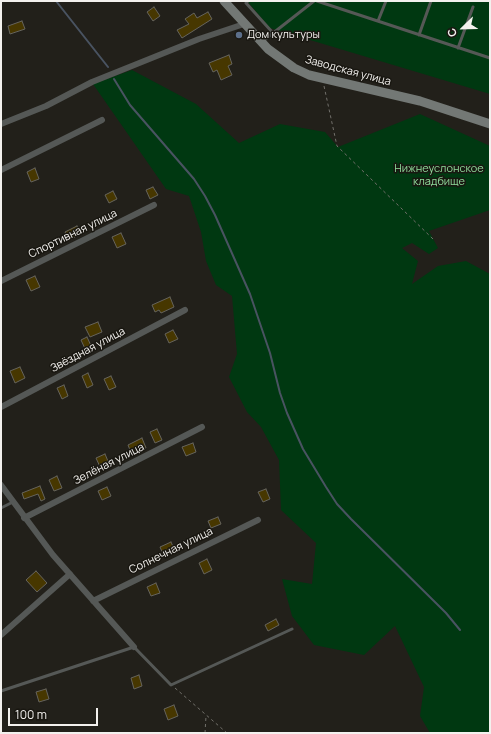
<!DOCTYPE html>
<html>
<head>
<meta charset="utf-8">
<style>
  body { margin:0 }
  #map { position:relative; width:491px; height:734px; overflow:hidden; background:#22201a; font-family:Manrope,sans-serif }
  canvas { display:block }
  .frame { position:absolute; inset:0; border:2px solid #f3f1ee; pointer-events:none }
  .north { position:absolute; left:443px; top:8px; width:40px; height:40px; -webkit-text-stroke:3px #191711; paint-order:stroke; rotate:247deg; font-size:11px; font-weight:700; line-height:16px; text-align:center; color:#f3f1ee }
  .north::after { content:''; display:block; margin:auto; width:14px; height:18px; background:#f3f1ee; clip-path:polygon(50% 0,100% 100%,50% 72%,0 100%) }
  .scale { position:absolute; left:8px; top:708px; width:90px; height:18px; box-sizing:border-box; border:2px solid #f3f1ee; border-top:0; padding-left:5px; font-size:12px; line-height:14px; white-space:nowrap; color:#f3f1ee; -webkit-text-stroke:3px #191711; paint-order:stroke }
</style>
</head>
<body>
<div id="map">
<canvas width="491" height="734"></canvas>
<div class="frame"></div>
<div class="north">С</div>
<div class="scale">100 m</div>
</div>
<script>
const context = document.querySelector('canvas').getContext('2d');
context.lineJoin = 'round';
function fill(path, color) { context.fillStyle = color; context.fill(path, 'evenodd'); }
const toPath = rows => new Path2D(rows.map(r => 'M' + r).join(''));
function trace(path, color, width, dash) { context.strokeStyle = color; context.lineWidth = width; context.lineCap = dash ? 'butt' : 'round'; context.setLineDash(dash || []); context.stroke(path); }
function write(font, color, halo, rows, align = 'center') {
  context.font = font + ' Manrope,sans-serif'; context.lineWidth = 3; context.setLineDash([]); context.textBaseline = 'middle'; context.strokeStyle = halo; context.fillStyle = color; for (const [text, x, y, turn = 0] of rows) {
    context.save(); context.translate(x, y); context.rotate((+turn || 0) * Math.PI / 180); context.textAlign = isNaN(turn) ? turn : align; if (halo) context.strokeText(text, 0, 0); context.fillText(text, 0, 0); context.restore();
  }
}
fill(toPath([
  [247,1,490,1,490,94,270,28],
  [132,70,196,104,239,143,280,124,325,132,338,147,420,114,490,146,490,210,429,231,438,248,429,254,412,243,402,248,418,261,412,284,438,266,466,261,490,274,490,733,430,733,420,716,424,687,395,626,364,655,314,645,292,616,282,579,312,584,316,543,281,510,279,460,261,427,247,412,229,377,237,354,232,296,216,285,206,261,201,232,189,196,166,189,93,84]
]), '#003811');
trace(toPath([
  [56,1,108,67],
  [114,79,130,105,194,179,205,196,215,215,250,294,270,353,280,393,287,413,303,449,326,487,337,504,351,519,446,613,460,630]
]), '#495361', 2);
const building = toPath([
  [154,7,160,16,153,21,147,12,154,7],
  [208,12,212,19,182,38,177,30,189,24,185,19,194,13,197,18,208,12],
  [22,21,25,29,10,34,8,26,22,21],
  [229,55,232,64,228,66,232,75,221,80,217,70,213,72,209,63,229,55],
  [35,168,39,179,31,182,27,172,35,168],
  [153,187,158,195,150,199,146,190,153,187],
  [113,191,117,199,109,203,105,195,113,191],
  [77,226,81,234,69,240,65,232,77,226],
  [121,233,126,244,117,248,112,237,121,233],
  [35,276,40,287,31,291,26,280,35,276],
  [170,297,174,307,161,313,159,310,155,312,152,305,170,297],
  [98,322,102,332,90,337,85,327,98,322],
  [173,330,178,339,169,343,165,334,173,330],
  [87,337,93,350,87,353,81,340,87,337],
  [20,367,25,378,15,383,10,371,20,367],
  [88,373,93,385,87,388,82,376,88,373],
  [111,376,116,387,109,390,104,379,111,376],
  [64,385,68,396,62,399,57,388,64,385],
  [157,429,162,440,155,443,150,432,157,429],
  [142,438,146,448,132,455,128,445,142,438],
  [193,443,196,452,186,456,182,447,193,443],
  [105,454,110,466,101,469,96,458,105,454],
  [57,476,62,488,54,491,49,480,57,476],
  [40,486,45,499,41,501,38,494,24,499,22,493,40,486],
  [107,487,111,496,102,500,98,491,107,487],
  [266,489,270,499,263,502,258,492,266,489],
  [218,517,221,524,211,528,208,521,218,517],
  [171,542,174,549,163,554,160,547,171,542],
  [207,559,212,570,204,574,199,563,207,559],
  [36,571,47,583,37,592,26,580,36,571],
  [156,583,160,593,151,596,147,587,156,583],
  [276,619,279,625,268,631,265,625,276,619],
  [139,675,142,686,134,689,131,678,139,675],
  [46,689,49,699,39,702,36,692,46,689],
  [174,705,178,716,168,720,164,709,174,705]
]);
fill(building, '#473700');
trace(building, '#66645d', 1);
trace(toPath([
  [324,86,337,146,433,239],
  [175,688,227,733],
  [205,733,206,716]
]), '#72706b', 1, [3, 3]);
trace(toPath([
  [248,1,246,3,273,33],
  [317,1,490,58],
  [378,21,386,1],
  [419,35,431,1],
  [263,41,314,1],
  [458,48,473,7],
  [1,508,13,502],
  [1,691,134,647,171,685,292,629]
]), '#555856', 3);
trace(toPath([
  [1,124,46,106,92,82,199,39,244,24],
  [1,170,102,120],
  [1,281,154,205],
  [1,407,185,310],
  [1,485,53,555,134,647],
  [24,518,202,427],
  [93,601,258,520],
  [1,635,70,574]
]), '#555856', 6);
trace(toPath([
  [224,1,268,49,294,68,309,75,420,101,490,124]
]), '#737875', 9);
for (const [x, y, r, color] of [
  [239,35,4,"#5c6f8a"]
]) { const dot = new Path2D(); dot.arc(x, y, r, 0, 2 * Math.PI); context.fillStyle = color; context.fill(dot); trace(dot, '#191711', 1.5); }
write('11px', '#f3f1ee', '#191711', [
  ["Дом культуры",247,35]
], 'left');
write('11px', '#f3f1ee', '#191711', [
  ["Заводская улица",348,71,15],
  ["Спортивная улица",73,234,-26],
  ["Звёздная улица",88,350,-28],
  ["Зелёная улица",109,464,-27],
  ["Солнечная улица",171,551,-26]
]);
write('11px', '#90dd9c', '#191711', [
  ["Нижнеуслонское",439,169],
  ["кладбище",439,182]
]);
</script>
</body>
</html>
